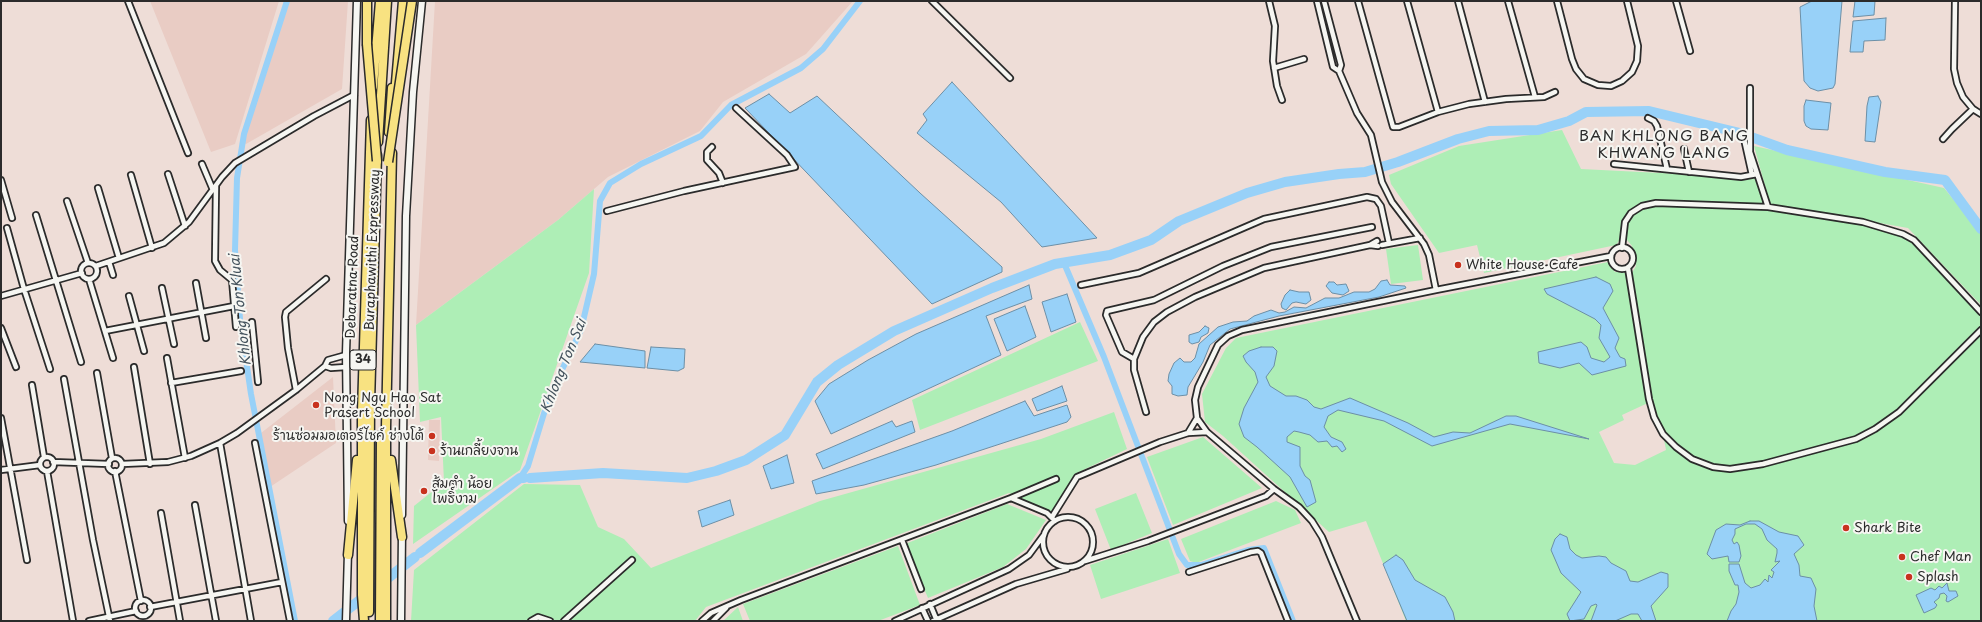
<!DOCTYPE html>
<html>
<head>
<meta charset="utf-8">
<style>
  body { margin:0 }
  #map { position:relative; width:1982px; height:622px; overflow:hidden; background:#eeddd7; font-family:"Playpen Sans",sans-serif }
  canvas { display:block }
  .frame { position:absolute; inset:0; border:2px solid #2b2b2b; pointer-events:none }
</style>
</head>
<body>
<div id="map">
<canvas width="1982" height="622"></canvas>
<div class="frame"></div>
</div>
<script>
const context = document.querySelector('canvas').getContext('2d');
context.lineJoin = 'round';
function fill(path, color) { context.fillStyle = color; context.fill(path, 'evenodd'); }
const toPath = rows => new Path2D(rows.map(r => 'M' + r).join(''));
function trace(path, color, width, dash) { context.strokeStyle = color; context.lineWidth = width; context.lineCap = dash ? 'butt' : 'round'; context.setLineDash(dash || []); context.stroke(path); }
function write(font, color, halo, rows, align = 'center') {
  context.font = font + ' "Playpen Sans","Playpen Sans Thai",sans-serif'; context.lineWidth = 4; context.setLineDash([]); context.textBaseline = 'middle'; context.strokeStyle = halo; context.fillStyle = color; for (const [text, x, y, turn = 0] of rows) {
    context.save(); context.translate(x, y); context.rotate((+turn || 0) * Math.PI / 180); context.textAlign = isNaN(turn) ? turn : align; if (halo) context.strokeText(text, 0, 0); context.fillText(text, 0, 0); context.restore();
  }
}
fill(toPath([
  [150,1,279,1,235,144,211,152],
  [287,1,348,1,342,89,246,144,242,142],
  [435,1,853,1,806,54,723,102,700,131,608,177,558,220,416,325],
  [333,377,336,443,270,487,261,433],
  [429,420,440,420,439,461,428,460]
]), '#e9ccc4');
fill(toPath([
  [1562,130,1581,169,1741,177,1757,174,1768,207,1863,222,1909,237,1981,312,1981,621,1406,621,1366,521,1329,532,1223,436,1205,422,1202,394,1226,348,1236,338,1608,262,1615,272,1623,272,1630,276,1636,266,1632,246,1623,235,1616,245,1484,273,1477,245,1439,253,1391,184,1389,175,1459,146],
  [1650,402,1663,434,1666,450,1635,465,1614,463,1599,432,1624,420,1622,415],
  [1754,146,1944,188,1981,233,1981,305,1908,228,1770,204],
  [594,189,589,273,520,470,413,544,414,506,444,482,441,417,420,422,416,325,558,220],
  [1418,245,1423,280,1391,284,1386,249],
  [1080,322,1098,361,920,430,912,400],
  [1114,412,1127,449,1075,474,1052,512,1009,493,706,607,695,621,411,621,414,570,524,484,580,485,598,527,624,539,651,568,820,501,1041,439],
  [1203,437,1262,488,1173,525,1147,457],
  [1136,493,1152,533,1111,550,1095,509],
  [1276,501,1295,510,1301,523,1196,563,1190,561,1181,539],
  [1007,504,1046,520,1026,549,1003,567,928,598,905,544],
  [1168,539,1180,573,1101,599,1090,565],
  [898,546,920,605,878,621,750,621,743,604],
  [738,607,743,621,723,621]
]), '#aeeeb6');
const water = toPath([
  [1812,1,1842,1,1835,84,1833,88,1818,91,1810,88,1804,81,1800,7,1812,1],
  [1855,1,1875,1,1874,15,1853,17,1855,1],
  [1886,18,1885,40,1864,41,1863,52,1850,52,1853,21,1886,18],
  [952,82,1015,150,1097,238,1042,247,1001,202,917,133,927,120,923,114,952,82],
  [769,94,790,113,817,96,920,193,1002,267,1002,272,932,304,745,108,769,94],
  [1878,96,1881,102,1875,142,1865,141,1867,106,1869,97,1878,96],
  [1806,100,1831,103,1828,130,1811,129,1806,126,1804,121,1804,106,1806,100],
  [1596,277,1610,284,1613,291,1603,308,1619,338,1615,348,1620,357,1625,359,1626,366,1592,375,1579,363,1560,368,1539,363,1538,352,1581,342,1587,347,1591,358,1604,362,1610,357,1599,338,1601,325,1595,319,1547,294,1544,289,1596,277],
  [1387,280,1390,285,1405,286,1406,288,1379,297,1279,316,1230,329,1210,345,1203,362,1188,387,1187,395,1178,396,1172,394,1172,386,1168,381,1169,374,1174,363,1180,358,1184,362,1191,362,1195,358,1199,344,1218,327,1233,322,1247,321,1254,316,1271,310,1279,313,1285,312,1294,307,1306,308,1325,298,1339,298,1354,292,1369,292,1375,289,1381,281,1387,280],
  [1329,282,1334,282,1337,285,1346,284,1349,291,1343,295,1332,293,1326,286,1329,282],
  [1029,285,1032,299,986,316,1001,355,831,434,815,401,829,384,868,360,916,334,1029,285],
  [1290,290,1299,292,1309,292,1311,300,1306,304,1296,302,1292,303,1286,310,1282,308,1281,304,1285,295,1290,290],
  [1067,294,1076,322,1051,332,1042,302,1067,294],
  [1025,306,1036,337,1007,351,994,319,1025,306],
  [1205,326,1209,328,1208,333,1201,337,1199,342,1192,344,1189,342,1189,335,1199,332,1205,326],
  [595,344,645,351,645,368,580,362,595,344],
  [651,347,685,349,684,368,678,371,647,368,651,347],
  [1261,347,1273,347,1277,351,1274,366,1266,377,1270,386,1286,396,1296,396,1307,400,1314,407,1321,409,1350,398,1408,423,1434,437,1453,432,1470,433,1506,416,1516,416,1589,439,1510,424,1432,446,1384,421,1338,410,1328,416,1324,427,1331,437,1342,442,1346,449,1342,452,1337,446,1332,447,1327,441,1318,442,1310,435,1299,432,1294,431,1287,437,1287,442,1300,447,1300,466,1305,476,1310,480,1316,502,1307,507,1290,477,1257,447,1244,437,1239,424,1244,408,1258,382,1255,372,1246,362,1243,356,1249,351,1261,347],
  [1062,386,1067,401,1037,411,1032,399,1062,386],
  [1025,401,1034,416,1067,405,1071,417,1067,422,936,465,864,485,816,494,812,481,952,431,1025,401],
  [892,421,896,427,912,421,915,432,823,469,816,454,892,421],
  [787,455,794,483,771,489,763,466,787,455],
  [730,500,734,515,702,527,698,511,730,500],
  [1750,521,1759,521,1779,532,1798,536,1804,545,1794,554,1799,565,1800,576,1811,578,1816,589,1814,606,1817,621,1727,621,1731,611,1736,604,1739,592,1738,585,1735,585,1729,571,1729,564,1739,564,1745,583,1751,588,1760,585,1765,579,1768,582,1769,575,1772,578,1774,572,1771,570,1780,561,1775,562,1777,553,1777,549,1767,540,1762,529,1755,524,1746,524,1735,529,1735,534,1732,540,1734,544,1737,542,1739,545,1741,556,1739,562,1729,562,1728,556,1712,559,1707,554,1716,530,1726,524,1740,525,1750,521],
  [1560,534,1567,537,1570,549,1576,555,1582,558,1599,556,1606,557,1611,563,1626,571,1630,581,1638,582,1661,572,1668,574,1668,587,1651,606,1656,621,1642,621,1638,614,1631,614,1615,621,1591,621,1597,605,1596,604,1591,606,1584,619,1570,621,1567,614,1581,592,1561,573,1551,550,1555,539,1560,534],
  [1396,555,1403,560,1415,580,1445,597,1453,612,1455,621,1407,621,1383,564,1396,555],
  [1947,583,1949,591,1956,591,1958,596,1948,602,1946,601,1947,596,1944,593,1940,594,1939,598,1934,602,1937,605,1935,608,1924,613,1916,595,1931,588,1935,590,1939,586,1942,588,1947,583]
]);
fill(water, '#98d1f8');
trace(water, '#6c8fa6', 1);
trace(toPath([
  [287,1,244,134,237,178,235,250,240,319,251,394,295,621],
  [1064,263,1104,357,1179,554,1187,565,1201,565,1248,550,1264,548,1293,621],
  [520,478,528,466,549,397,581,330,594,274,600,201,610,183,641,164,701,136,731,105,801,68,823,49,860,1]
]), '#98d1f8', 6);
trace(toPath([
  [530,478,603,473,687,478,716,471,746,460,785,435,817,382,838,365,894,331,992,288,1055,264,1110,255,1151,240,1179,221,1247,193,1285,182,1339,174,1365,172,1398,162,1458,139,1489,131,1538,130,1569,121,1586,112,1649,111,1740,133,1787,150,1885,172,1945,180,1981,229],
  [420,553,520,478,524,478],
  [333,621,415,557]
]), '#98d1f8', 10);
const street = toPath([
  [128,1,188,153],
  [932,1,1010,78],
  [1269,1,1275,26,1273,61,1277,86,1282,100],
  [1317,1,1333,67,1339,71],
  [1324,1,1341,65,1339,71,1357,113,1371,135,1382,182,1392,202,1424,244,1429,255,1436,290],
  [1358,1,1393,127,1399,127,1438,112,1469,104,1506,99,1544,97,1555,92],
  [1407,1,1438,112],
  [1458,1,1485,102],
  [1508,1,1535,97],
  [1557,1,1572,59,1576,69,1584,79,1598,85,1611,86,1622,81,1632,72,1637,61,1638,46,1627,1],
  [1676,1,1690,51],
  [1955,1,1954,69,1957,83,1963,97,1973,109,1981,114],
  [1274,68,1304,59],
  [1750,88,1750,152,1768,207],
  [1648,118,1654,121,1657,126,1667,169],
  [1744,139,1752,175],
  [1943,139,1952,129,1973,109],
  [712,147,707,152,707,160,719,173,723,183],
  [1684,149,1689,172],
  [202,164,213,190],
  [1614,164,1741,177,1757,174],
  [168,174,185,226],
  [131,175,152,248],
  [1,180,12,218],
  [216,186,215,261,220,270,232,280,236,327],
  [98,188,119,258],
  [67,201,88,263],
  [607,211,684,191,795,167,787,155,736,108],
  [36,215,81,362],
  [7,228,24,289,50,369],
  [1370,245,1378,246],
  [1382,245,1420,238],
  '1611 258a11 11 0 1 1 22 0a11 11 0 1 1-22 0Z',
  [1622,248,1625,222,1631,213,1642,206,1656,203,1768,207,1863,222,1903,234,1914,240,1981,312],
  [109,262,113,275],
  '81 271a8 8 0 1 1 16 0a8 8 0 1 1-16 0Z',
  [96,266,164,243,189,222,222,177,235,163,314,116,354,95],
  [1628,268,1649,399,1654,417,1663,434,1676,447,1692,459,1713,467,1730,469,1763,464,1856,439,1875,429,1899,412,1981,330],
  [89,279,113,358],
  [196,283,206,338],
  [1081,285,1139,273,1264,219,1367,197,1376,199,1381,206,1389,243],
  [162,288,174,344],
  [1,296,82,273],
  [129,296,144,351],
  [252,322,258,382],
  [1,328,16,367],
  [105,331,234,306],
  [167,358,185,458],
  [1134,359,1122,352,1106,315,1107,311,1154,300,1223,266,1271,247,1372,227],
  [325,366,331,368,346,367],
  [134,367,150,464],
  [97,373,112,458],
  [64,379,93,540,110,621],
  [171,383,241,371],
  [32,385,44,457],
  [296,390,288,348,285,317,286,312,326,279],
  [1146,412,1134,370,1134,359,1143,337,1154,322,1167,312,1195,297,1264,268,1370,245,1377,241],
  [1,418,27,560],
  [1188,433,1197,418],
  [220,443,251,621],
  [255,443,290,621],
  '40 464a7 7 0 1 1 14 0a7 7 0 1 1-14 0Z',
  '108 465a7 7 0 1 1 14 0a7 7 0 1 1-14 0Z',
  [53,462,109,464],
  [122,464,168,462,191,456,220,443,237,433,296,390,325,366,328,360,346,355],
  [1,470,40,465],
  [47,471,73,621],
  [115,471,141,601],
  [1011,498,1056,479],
  [195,505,216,621],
  [161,513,180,621],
  '1043 542a25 25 0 1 1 50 0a25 25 0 1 1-50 0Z',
  [1052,517,1077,477,1160,442,1188,433,1207,432],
  [902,540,921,589],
  [1085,561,1148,541,1266,496,1274,489],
  [1189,572,1251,552,1258,551,1261,553,1288,621],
  '135 608a8 8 0 1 1 16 0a8 8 0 1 1-16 0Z',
  [930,604,937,621],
  [150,607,282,582],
  [922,608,928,621],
  [89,621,136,611],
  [531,621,538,617,550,621],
  [564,621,632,560],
  [702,621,711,613,741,600,1011,498,1047,513,1055,521],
  [713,621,726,608],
  [895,621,1009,569,1029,555,1043,536],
  [933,621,1016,584,1067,569],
  [1357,621,1322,537,1312,521,1299,507,1274,489,1207,432,1197,418,1195,400,1198,387,1218,345,1228,336,1242,330,1436,290,1611,256]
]);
const secondary = toPath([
  [402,515,406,216,413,92,422,1],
  [348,521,346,353,357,1],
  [346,621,348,552],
  [401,621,402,534]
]);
const highway = toPath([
  [367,44,367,1],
  [373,87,380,1],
  [395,94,403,1],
  [389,132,392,88],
  [378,142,387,1],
  [391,460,402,537],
  [348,555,357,460],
  [369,612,370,403,377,155],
  [364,621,362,595,362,411,371,120],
  [380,621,381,435],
  [386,621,386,427,392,153]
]);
trace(street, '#2b2b2b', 8);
trace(secondary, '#2b2b2b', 9);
trace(highway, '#2b2b2b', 11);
trace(street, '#f6f6f2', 4.5);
trace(secondary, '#f6f6f2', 6);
trace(highway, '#f8e281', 8);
const highwayBridge = toPath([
  [367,44,377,161],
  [388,162,412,1]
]);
trace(highwayBridge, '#2b2b2b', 11, []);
trace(highwayBridge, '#f8e281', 8);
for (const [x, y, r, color] of [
  [1458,265,4,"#c8321e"],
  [316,405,4,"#c8321e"],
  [432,436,4,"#c8321e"],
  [432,451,4,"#c8321e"],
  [424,491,4,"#c8321e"],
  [1846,528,4,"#c8321e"],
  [1902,557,4,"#c8321e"],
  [1909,577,4,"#c8321e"]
]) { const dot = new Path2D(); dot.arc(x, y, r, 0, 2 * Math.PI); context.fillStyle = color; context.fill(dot); trace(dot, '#f6f6f2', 1.5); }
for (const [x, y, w] of [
  [363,360,26]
]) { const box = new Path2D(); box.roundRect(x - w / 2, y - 10, w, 20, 3); context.fillStyle = '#f6f6f2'; context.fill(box); trace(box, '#2b2b2b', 1); }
write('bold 12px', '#2b2b2b', null, [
  ["34",363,360]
]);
write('13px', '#2b2b2b', '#f6f6f2', [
  ["Buraphawithi Expressway",373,250,-88],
  ["Debaratna Road",353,287,-88]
]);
write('13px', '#2b2b2b', '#f6f6f2', [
  ["White House Cafe",1466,265],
  ["Nong Ngu Hao Sat",324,398],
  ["Prasert School",324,413],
  ["ร้านซ่อมมอเตอร์ไซค์ ช่างโต้",424,436,"right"],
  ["ร้านเกลี้ยงจาน",440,451],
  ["ส้มตำ น้อย",432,484],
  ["โพธิ์งาม",432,499],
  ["Shark Bite",1854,528],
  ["Chef Man",1910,557],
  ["Splash",1917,577]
], 'left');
write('italic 14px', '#46545e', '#f6f6f2', [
  ["Khlong Ton Kluai",241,310,-96],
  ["Khlong Ton Sai",564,366,-68]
]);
context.letterSpacing = '1px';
write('15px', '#2b2b2b', '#f6f6f2', [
  ["BAN KHLONG BANG",1664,137],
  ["KHWANG LANG",1664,154]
]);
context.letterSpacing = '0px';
</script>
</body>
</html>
